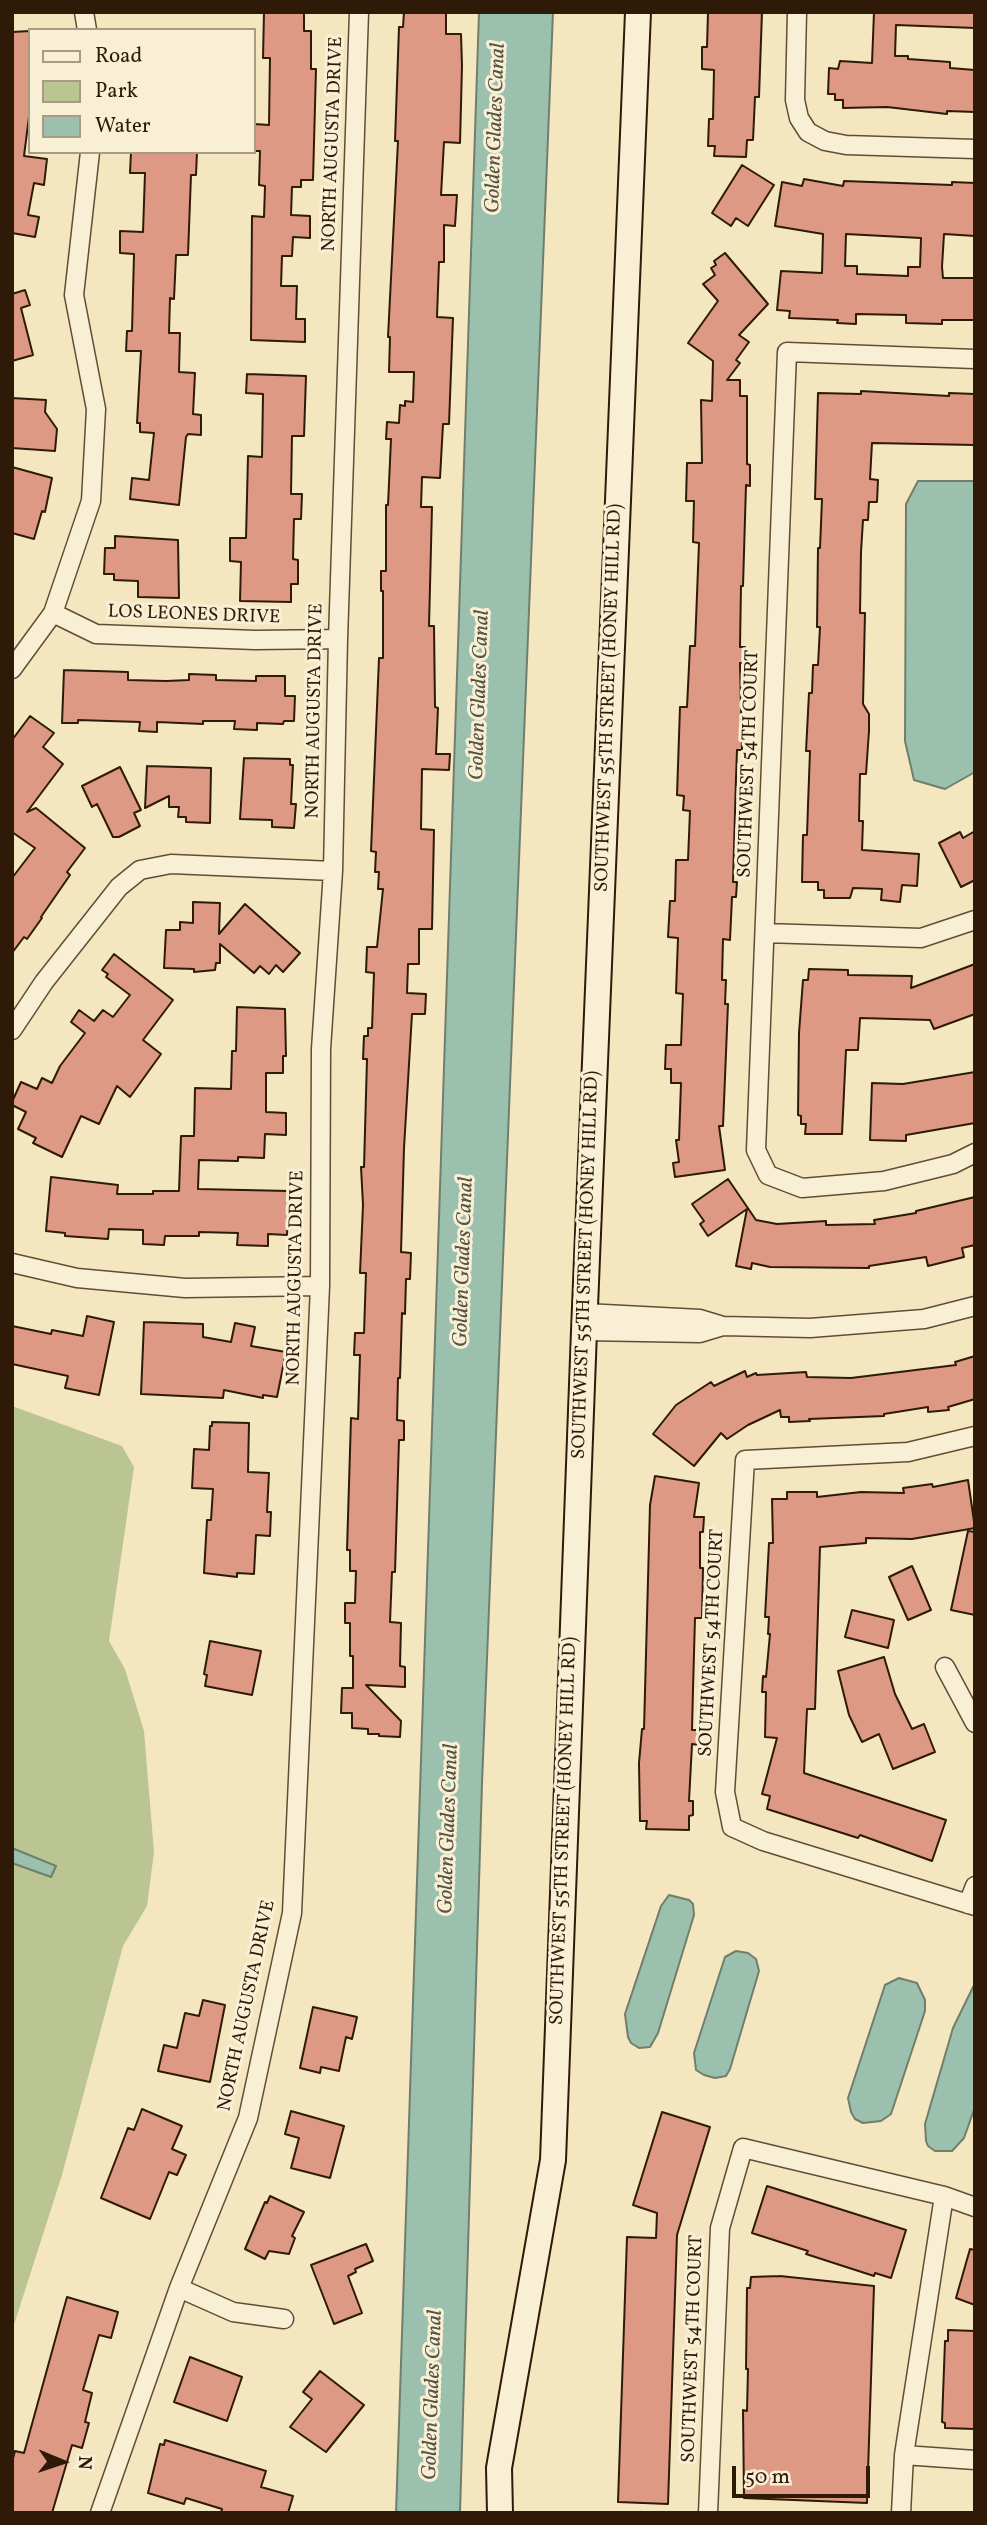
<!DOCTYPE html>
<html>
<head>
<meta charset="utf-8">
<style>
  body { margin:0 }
  #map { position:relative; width:987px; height:2525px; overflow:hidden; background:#f4e7bf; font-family:Vollkorn,serif }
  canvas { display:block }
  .frame { position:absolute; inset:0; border:14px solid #2f1a08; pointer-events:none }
  .legend { position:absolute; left:28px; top:28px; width:228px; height:126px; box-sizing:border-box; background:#f8efd5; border:2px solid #a89a83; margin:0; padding:9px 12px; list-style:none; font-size:21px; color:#2f1a08 }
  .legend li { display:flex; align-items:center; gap:14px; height:35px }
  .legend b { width:35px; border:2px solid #a89a83 }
  .north { position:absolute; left:28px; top:2427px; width:70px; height:70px; -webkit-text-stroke:5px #f8efd5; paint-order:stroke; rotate:92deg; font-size:19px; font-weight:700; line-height:28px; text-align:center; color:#2f1a08 }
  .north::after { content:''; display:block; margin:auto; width:24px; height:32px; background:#2f1a08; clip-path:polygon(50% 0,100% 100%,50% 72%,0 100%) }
  .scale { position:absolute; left:732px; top:2466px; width:138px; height:32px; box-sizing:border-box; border:4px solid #2f1a08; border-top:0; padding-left:9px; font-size:21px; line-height:24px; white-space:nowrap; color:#2f1a08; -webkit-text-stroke:5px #f8efd5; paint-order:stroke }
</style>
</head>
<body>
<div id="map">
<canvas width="987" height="2525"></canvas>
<div class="frame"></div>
<ul class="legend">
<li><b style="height:9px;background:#f8efd5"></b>Road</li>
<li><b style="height:19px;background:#bbc592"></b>Park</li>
<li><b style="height:19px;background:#9cc0ae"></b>Water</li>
</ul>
<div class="north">N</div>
<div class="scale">50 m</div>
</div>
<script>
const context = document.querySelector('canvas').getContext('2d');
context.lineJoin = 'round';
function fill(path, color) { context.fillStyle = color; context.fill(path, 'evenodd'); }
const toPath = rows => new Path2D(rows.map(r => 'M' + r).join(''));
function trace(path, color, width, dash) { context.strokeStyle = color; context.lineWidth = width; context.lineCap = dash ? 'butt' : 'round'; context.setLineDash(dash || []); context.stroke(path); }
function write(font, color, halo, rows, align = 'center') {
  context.font = font + ' Vollkorn,serif'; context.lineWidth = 6; context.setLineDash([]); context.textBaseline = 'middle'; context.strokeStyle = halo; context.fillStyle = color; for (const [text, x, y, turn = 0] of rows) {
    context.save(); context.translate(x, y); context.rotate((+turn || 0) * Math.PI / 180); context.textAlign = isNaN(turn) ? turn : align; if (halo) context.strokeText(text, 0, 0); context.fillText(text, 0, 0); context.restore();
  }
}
fill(toPath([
  [12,1406,122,1446,134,1467,109,1641,125,1669,144,1731,154,1852,147,1906,123,1946,62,2175,12,2331]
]), '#bbc592');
const water = toPath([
  [479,12,553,12,482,1783,460,2513,396,2513,479,12],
  [918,481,975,481,975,772,945,789,914,780,905,741,906,504,918,481],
  [12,1848,56,1866,51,1877,12,1863,12,1848],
  [669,1895,689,1900,693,1904,694,1915,658,2033,650,2047,639,2048,631,2043,628,2037,625,2014,661,1906,669,1895],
  [736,1951,748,1953,756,1959,759,1971,730,2069,726,2076,715,2078,704,2075,696,2070,694,2053,725,1957,736,1951],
  [899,1978,917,1983,925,2000,925,2011,891,2114,881,2121,863,2123,855,2119,851,2112,848,2098,885,1985,899,1978],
  [975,1983,975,2107,964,2138,952,2151,935,2151,928,2146,926,2141,925,2124,953,2028,975,1983]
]);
fill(water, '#9cc0ae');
trace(water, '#707e6c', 2);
const building = toPath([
  [264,12,304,12,304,31,311,31,311,69,316,69,313,180,301,180,301,187,292,187,291,215,310,216,310,238,293,237,292,256,282,256,281,286,297,286,296,319,305,319,305,342,251,340,252,216,264,217,265,186,259,185,260,151,254,151,254,124,269,125,270,58,263,58,264,12],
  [404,12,446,12,446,34,461,34,462,66,460,143,444,142,441,195,457,195,455,226,444,225,444,262,439,262,437,317,453,318,449,424,443,424,440,478,422,477,421,507,432,507,429,626,434,626,435,707,438,708,436,754,450,754,449,770,422,769,421,829,434,830,432,929,419,929,419,964,408,964,407,993,426,994,425,1014,412,1014,404,1148,401,1252,411,1253,410,1279,406,1279,405,1314,402,1313,400,1378,398,1378,397,1420,404,1421,404,1440,399,1440,395,1572,392,1572,390,1622,401,1623,400,1666,405,1667,405,1687,366,1685,401,1721,400,1737,379,1736,379,1734,368,1734,368,1729,352,1728,352,1713,341,1713,342,1688,353,1688,353,1656,350,1656,350,1623,345,1623,345,1603,355,1603,356,1571,350,1571,350,1550,347,1550,351,1418,358,1419,360,1355,354,1355,355,1333,364,1333,366,1273,360,1273,363,1205,361,1167,364,1167,367,1059,363,1059,364,1036,368,1036,368,1028,372,1028,374,973,366,972,367,947,377,947,383,889,378,889,379,872,375,872,376,852,371,851,379,658,383,658,383,591,381,591,381,571,386,571,386,505,388,505,391,439,386,439,387,422,399,423,400,405,405,406,405,401,413,402,414,372,389,372,390,337,388,337,398,141,395,141,399,27,403,27,404,12],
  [708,12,762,12,759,97,755,97,753,140,747,140,746,157,714,156,715,146,708,146,709,119,713,119,714,70,702,69,702,47,707,47,708,12],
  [874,12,975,12,975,28,896,25,895,56,908,56,908,59,950,62,950,68,975,70,975,112,947,111,947,114,887,107,843,108,843,100,835,100,835,94,828,94,829,68,838,69,840,61,872,63,874,12],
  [30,31,30,109,24,156,47,159,44,185,34,183,28,215,39,217,35,237,12,233,12,32,30,31],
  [131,152,197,152,196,175,191,175,188,255,176,255,174,299,170,298,169,333,180,333,179,372,195,373,193,414,201,415,201,435,188,434,186,437,179,505,130,499,132,478,149,480,154,433,140,432,140,423,137,423,141,351,126,351,127,331,132,331,134,254,120,253,120,231,143,232,145,173,130,173,131,152],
  [742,165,774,185,748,226,736,218,731,226,712,213,742,165],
  [804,179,843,186,844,181,952,185,952,182,975,183,975,236,944,234,942,267,943,278,975,278,975,320,942,320,942,324,906,323,906,315,856,314,856,324,837,323,838,320,789,318,790,311,777,310,781,271,822,273,823,234,775,226,782,182,802,186,804,179],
  [846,234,921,238,920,267,908,267,908,276,857,274,857,266,845,266,846,234],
  [725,253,768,304,739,335,749,342,736,360,740,363,727,380,740,380,740,396,747,396,747,464,750,465,750,486,746,485,743,586,741,586,740,647,745,647,744,663,740,663,742,750,737,750,736,778,733,882,737,882,736,897,732,897,730,940,723,939,722,980,726,980,725,1004,728,1004,723,1126,719,1126,725,1170,675,1177,673,1163,679,1162,676,1140,679,1140,681,1083,671,1083,671,1069,665,1069,666,1045,681,1045,683,994,676,993,678,938,668,937,670,901,675,901,676,860,688,860,690,811,683,810,684,796,677,795,680,707,687,707,690,646,695,646,699,543,693,542,694,501,686,501,687,463,702,463,701,400,712,401,713,361,688,343,718,301,703,284,715,275,711,268,716,265,714,261,725,253],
  [25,290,30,305,21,308,33,355,12,361,12,294,25,290],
  [247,374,306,376,304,436,292,436,291,494,302,494,301,519,294,519,293,559,298,560,298,584,291,584,291,602,240,601,241,562,230,561,230,538,246,538,248,456,262,457,263,394,246,393,247,374],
  [861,391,949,396,949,393,975,394,975,445,872,443,870,479,878,480,877,502,869,502,868,520,863,520,861,552,860,613,865,613,863,704,869,714,869,731,866,774,860,774,859,821,863,821,862,850,919,854,917,886,902,885,900,902,881,900,882,889,853,888,850,898,824,898,824,890,818,890,818,882,802,882,803,835,807,835,808,805,810,751,806,751,809,693,812,693,813,665,818,665,820,627,817,627,818,548,820,548,822,499,815,499,818,393,861,394,861,391],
  [12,398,46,400,45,412,57,429,55,451,12,448,12,398],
  [12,467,52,478,45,512,42,511,34,539,12,533,12,467],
  [115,536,178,540,179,598,138,597,138,581,114,580,114,574,104,574,105,548,115,548,115,536],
  [64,670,128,672,128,680,166,681,189,680,189,674,216,675,216,680,256,681,256,676,285,676,285,696,295,696,294,721,284,721,283,724,257,723,257,730,234,729,235,721,203,721,203,724,157,722,157,732,139,731,140,722,78,720,78,723,62,723,64,670],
  [30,716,54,733,43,747,63,764,27,812,36,808,85,848,67,872,70,875,41,917,42,918,27,939,24,937,12,953,12,878,35,848,12,832,12,740,30,716],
  [244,758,290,759,290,765,293,765,291,804,296,804,294,828,272,827,272,820,240,819,244,758],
  [147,766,211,768,210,823,186,822,186,817,178,817,179,807,169,807,169,796,145,808,147,766],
  [120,767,141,810,134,813,140,826,119,837,113,837,97,804,92,807,82,786,120,767],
  [975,831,975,880,961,887,939,843,960,832,963,838,975,831],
  [193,902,220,903,219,934,245,904,300,953,283,972,276,965,269,974,260,966,254,973,220,944,220,963,216,963,215,970,194,972,194,969,164,968,166,930,180,930,180,922,193,923,193,902],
  [114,954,173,1000,143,1040,161,1054,130,1097,117,1086,99,1124,81,1116,62,1157,33,1143,36,1138,18,1129,26,1112,12,1105,12,1102,21,1082,37,1089,42,1078,52,1083,60,1066,85,1033,71,1022,79,1010,94,1021,103,1010,113,1017,130,995,106,977,108,974,102,970,114,954],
  [975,964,975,1014,934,1029,930,1020,860,1018,858,1050,846,1050,842,1134,805,1134,806,1124,801,1124,801,1116,798,1115,799,1033,803,980,808,980,809,969,848,970,848,975,912,976,911,988,975,964],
  [237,1007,285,1009,286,1056,283,1056,283,1073,266,1073,266,1112,286,1113,286,1135,265,1134,264,1158,238,1157,238,1161,199,1160,198,1189,289,1191,287,1235,268,1234,268,1246,237,1245,238,1233,199,1232,199,1236,165,1236,164,1245,143,1244,143,1230,109,1229,108,1239,65,1236,65,1233,46,1231,51,1177,118,1185,117,1194,153,1194,153,1191,179,1191,181,1136,194,1136,195,1088,231,1089,232,1051,236,1051,237,1007],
  [975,1072,975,1123,906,1135,906,1141,870,1140,872,1083,903,1084,975,1072],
  [728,1179,756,1220,777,1224,826,1221,826,1225,875,1224,874,1220,916,1213,916,1211,975,1197,975,1245,962,1248,964,1257,928,1266,926,1257,869,1266,869,1268,770,1267,752,1263,751,1269,736,1266,747,1209,708,1236,700,1224,704,1221,692,1204,728,1179],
  [87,1316,114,1322,99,1395,65,1388,68,1376,12,1364,12,1326,51,1334,52,1330,83,1336,87,1316],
  [144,1322,203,1324,203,1337,231,1342,235,1323,255,1327,251,1346,286,1352,277,1397,263,1395,263,1398,224,1390,223,1398,141,1394,144,1322],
  [975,1356,975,1399,948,1407,949,1410,928,1412,928,1407,884,1414,884,1416,809,1419,810,1421,789,1422,789,1417,781,1417,780,1410,748,1425,727,1439,721,1433,694,1466,653,1434,676,1405,711,1382,714,1386,745,1371,747,1377,756,1373,757,1375,806,1372,807,1377,851,1378,956,1365,955,1362,975,1356],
  [212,1422,249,1423,248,1472,269,1473,267,1512,271,1512,270,1536,256,1535,254,1574,237,1573,237,1577,204,1573,207,1520,211,1520,213,1489,192,1488,194,1449,209,1450,210,1426,212,1426,212,1422],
  [655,1476,699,1483,694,1517,704,1517,703,1532,700,1532,700,1568,703,1568,702,1618,695,1618,693,1689,692,1730,699,1730,699,1745,692,1744,689,1801,693,1801,693,1815,689,1816,689,1830,646,1829,647,1821,640,1821,639,1763,642,1729,644,1729,650,1505,655,1476],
  [968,1480,975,1528,912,1539,866,1538,866,1543,820,1547,815,1709,807,1709,804,1773,946,1820,932,1861,860,1835,858,1838,767,1809,770,1796,762,1794,777,1738,765,1737,766,1692,762,1692,763,1676,766,1677,770,1634,768,1634,769,1617,765,1617,769,1543,773,1543,772,1499,787,1499,787,1492,817,1492,817,1497,861,1492,904,1493,903,1488,932,1484,933,1487,968,1480],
  [968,1531,975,1532,975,1615,951,1610,968,1531],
  [912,1566,931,1610,908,1620,889,1577,912,1566],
  [852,1610,894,1620,888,1648,845,1637,852,1610],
  [210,1641,261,1651,252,1695,205,1686,207,1675,204,1674,210,1641],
  [884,1657,895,1694,912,1729,924,1724,935,1752,893,1769,879,1734,862,1742,849,1715,838,1671,884,1657],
  [203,2000,225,2005,210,2082,158,2071,164,2045,177,2048,185,2013,199,2016,203,2000],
  [313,2007,357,2017,352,2039,346,2037,339,2071,321,2067,320,2073,300,2068,313,2007],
  [142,2109,182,2126,172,2149,186,2155,177,2175,169,2172,150,2219,101,2198,128,2128,134,2130,142,2109],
  [291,2111,344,2126,330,2178,291,2168,299,2138,285,2134,291,2111],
  [662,2112,710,2127,677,2235,668,2504,618,2502,627,2237,656,2238,657,2213,633,2205,662,2112],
  [767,2186,906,2230,891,2278,875,2273,874,2276,806,2254,808,2251,752,2233,767,2186],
  [270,2196,304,2212,292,2236,295,2238,289,2254,269,2251,265,2259,245,2249,265,2202,267,2203,270,2196],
  [366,2244,373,2261,355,2269,356,2272,348,2276,362,2313,334,2324,311,2265,366,2244],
  [970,2249,975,2250,975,2305,956,2298,970,2249],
  [780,2276,874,2286,867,2503,744,2498,743,2410,747,2411,748,2369,746,2369,747,2288,750,2288,751,2277,780,2276],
  [67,2297,118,2312,111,2338,99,2335,83,2390,92,2393,85,2422,89,2423,82,2448,72,2445,52,2513,12,2513,12,2462,15,2451,24,2453,67,2297],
  [948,2330,975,2331,975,2429,945,2428,945,2423,942,2422,945,2341,948,2341,948,2330],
  [190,2357,242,2377,227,2421,174,2402,190,2357],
  [320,2371,364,2405,326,2452,290,2427,312,2399,303,2392,320,2371],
  [165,2440,266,2471,261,2487,293,2496,288,2513,221,2513,222,2509,186,2498,184,2504,148,2493,160,2444,164,2445,165,2440]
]);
fill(building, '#dd9984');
trace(building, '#2f1a08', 2);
const street = toPath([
  [84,12,87,30],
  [797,12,795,100,799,118,808,132,825,141,846,145,975,149],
  [975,359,787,352,756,1150,768,1175,802,1188,884,1181,953,1164,975,1153],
  [53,613,96,634,255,640,338,639],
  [12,669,53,613,91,501,96,409,74,295,90,152],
  [765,933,921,938,975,920],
  [12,1030,44,982,119,887,140,870,171,864,333,871],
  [12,1263,77,1278,185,1288,320,1286],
  [585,1313,700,1319,723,1326,810,1328,924,1319,975,1306],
  [584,1331,700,1333,723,1326],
  [975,1436,908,1452,745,1460,725,1792,732,1827,763,1841,975,1906],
  [945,1667,975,1723],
  [968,1904,975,1886],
  [179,2288,233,2312,284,2319],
  [904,2455,975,2460],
  [100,2513,179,2288,248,2118,292,1913,320,1286,321,1049,333,871,338,639,359,12],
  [708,2513,720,2228,743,2148,944,2196,975,2207],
  [901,2513,904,2455,944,2196]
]);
const secondary = toPath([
  [500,2513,499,2468,553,2160,584,1331,638,12]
]);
trace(street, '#604d36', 21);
trace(secondary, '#2f1a08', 28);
trace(street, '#f8efd5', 18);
trace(secondary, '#f8efd5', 24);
write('19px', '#2f1a08', '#f8efd5', [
  ["NORTH AUGUSTA DRIVE",334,144,-88],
  ["LOS LEONES DRIVE",194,616,2],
  ["SOUTHWEST 55TH STREET (HONEY HILL RD)",610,698,-88],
  ["NORTH AUGUSTA DRIVE",316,711,-89],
  ["SOUTHWEST 54TH COURT",750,764,-88],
  ["SOUTHWEST 55TH STREET (HONEY HILL RD)",587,1265,-88],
  ["NORTH AUGUSTA DRIVE",297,1278,-89],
  ["SOUTHWEST 54TH COURT",713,1643,-87],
  ["SOUTHWEST 55TH STREET (HONEY HILL RD)",565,1831,-88],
  ["NORTH AUGUSTA DRIVE",248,2006,-78],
  ["SOUTHWEST 54TH COURT",694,2349,-88]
]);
write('italic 21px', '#555442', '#f8efd5', [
  ["Golden Glades Canal",497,128,-88],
  ["Golden Glades Canal",481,695,-88],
  ["Golden Glades Canal",465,1262,-88],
  ["Golden Glades Canal",450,1829,-88],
  ["Golden Glades Canal",434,2395,-88]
]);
</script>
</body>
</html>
